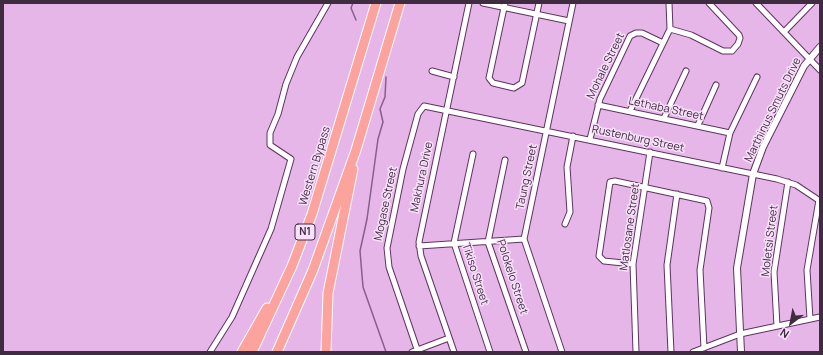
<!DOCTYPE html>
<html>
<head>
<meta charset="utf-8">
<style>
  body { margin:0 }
  #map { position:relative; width:823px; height:355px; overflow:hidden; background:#e7b6e9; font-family:Manrope,sans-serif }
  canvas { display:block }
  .frame { position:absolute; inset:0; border:4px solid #3f2c40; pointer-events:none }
  .north { position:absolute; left:771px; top:303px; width:40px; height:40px; -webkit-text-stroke:3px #f9e1fb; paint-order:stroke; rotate:212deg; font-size:11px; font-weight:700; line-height:16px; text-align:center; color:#3f2c40 }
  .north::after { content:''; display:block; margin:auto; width:14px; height:18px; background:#3f2c40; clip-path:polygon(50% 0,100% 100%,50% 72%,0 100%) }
</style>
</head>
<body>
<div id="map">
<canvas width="823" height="355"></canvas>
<div class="frame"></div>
<div class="north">N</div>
</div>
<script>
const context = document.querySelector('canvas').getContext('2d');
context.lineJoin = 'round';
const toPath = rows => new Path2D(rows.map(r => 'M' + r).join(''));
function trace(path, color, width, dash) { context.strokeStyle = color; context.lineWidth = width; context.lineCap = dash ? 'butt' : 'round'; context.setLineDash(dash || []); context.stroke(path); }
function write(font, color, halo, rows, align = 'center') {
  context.font = font + ' Manrope,sans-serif'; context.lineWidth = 3; context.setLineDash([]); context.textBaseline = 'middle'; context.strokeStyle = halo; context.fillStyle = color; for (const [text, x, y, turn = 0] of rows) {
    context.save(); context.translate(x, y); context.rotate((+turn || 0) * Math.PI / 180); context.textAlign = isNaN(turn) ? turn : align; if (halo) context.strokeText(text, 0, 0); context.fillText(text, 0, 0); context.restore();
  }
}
trace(toPath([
  [353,3,351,8,356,20],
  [386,77,385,97,380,109,383,122,378,139,367,219,360,251,363,287,386,352]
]), '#885e8b', 1.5);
const minor = toPath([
  [483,3,569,21],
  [505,3,489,78,493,83,514,88,522,83,539,3],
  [756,3,820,70],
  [670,29,691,35,723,51,732,51,738,44,740,38,739,35,709,3],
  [784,32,812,3],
  [432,71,454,77],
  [598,105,730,133],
  [630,111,670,29,669,3],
  [664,118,686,71],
  [698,125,716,85],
  [590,139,600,99,630,36,636,33,642,33,663,43],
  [473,154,454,243,490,352],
  [505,160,488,242,526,352],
  [722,168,730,133,757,77],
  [565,224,570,212,567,167,573,136],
  [419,246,524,239],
  [633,264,604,261,599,256,610,182,615,181,707,201,709,208,700,270,704,348],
  [810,319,807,270,819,200],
  [777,326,774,272,788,182],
  [210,352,232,317,271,229,291,159,270,145,270,133,278,114,286,84,297,57,328,3],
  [412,352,449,338],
  [418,352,389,267,387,248,403,169,418,114,424,106,777,179,796,185,820,201],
  [454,352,421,256,419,242,469,3],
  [562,352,524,239,573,3],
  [636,352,633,264,650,152],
  [671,352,667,265,677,194],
  [693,352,740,334,820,317]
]);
const tertiary = toPath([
  [741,352,737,268,753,174,763,147,804,66,820,47]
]);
const motorway = toPath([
  [242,352,267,308],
  [252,352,292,266,312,214,376,3],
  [277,352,313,270,356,150,400,3],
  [326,352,328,293,353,169]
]);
trace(minor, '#5d3460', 7);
trace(tertiary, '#5d3460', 8);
trace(motorway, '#fff', 11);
trace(minor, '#fff', 5);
trace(tertiary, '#fff', 6);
trace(motorway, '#fba39c', 9);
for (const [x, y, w] of [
  [305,232,20]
]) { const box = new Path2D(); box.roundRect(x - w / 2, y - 8, w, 16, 3); context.fillStyle = '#f9e1fb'; context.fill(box); trace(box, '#3f2c40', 1); }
write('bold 10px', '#3f2c40', null, [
  ["N1",305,232]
]);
write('11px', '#3f2c40', '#f9e1fb', [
  ["Mohale Street",606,66,-64],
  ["Lethaba Street",666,109,12],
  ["Marthinus Smuts Drive",773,110,-64],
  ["Rustenburg Street",638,139,12],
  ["Western Bypass",315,166,-73],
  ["Makhura Drive",422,177,-78],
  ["Taung Street",527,177,-78],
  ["Mogase Street",386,204,-78],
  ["Matlosane Street",630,227,-82],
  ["Moletsi Street",770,241,-83],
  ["Tikiso Street",475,274,72],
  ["Polokelo Street",512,277,72]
]);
</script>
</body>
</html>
